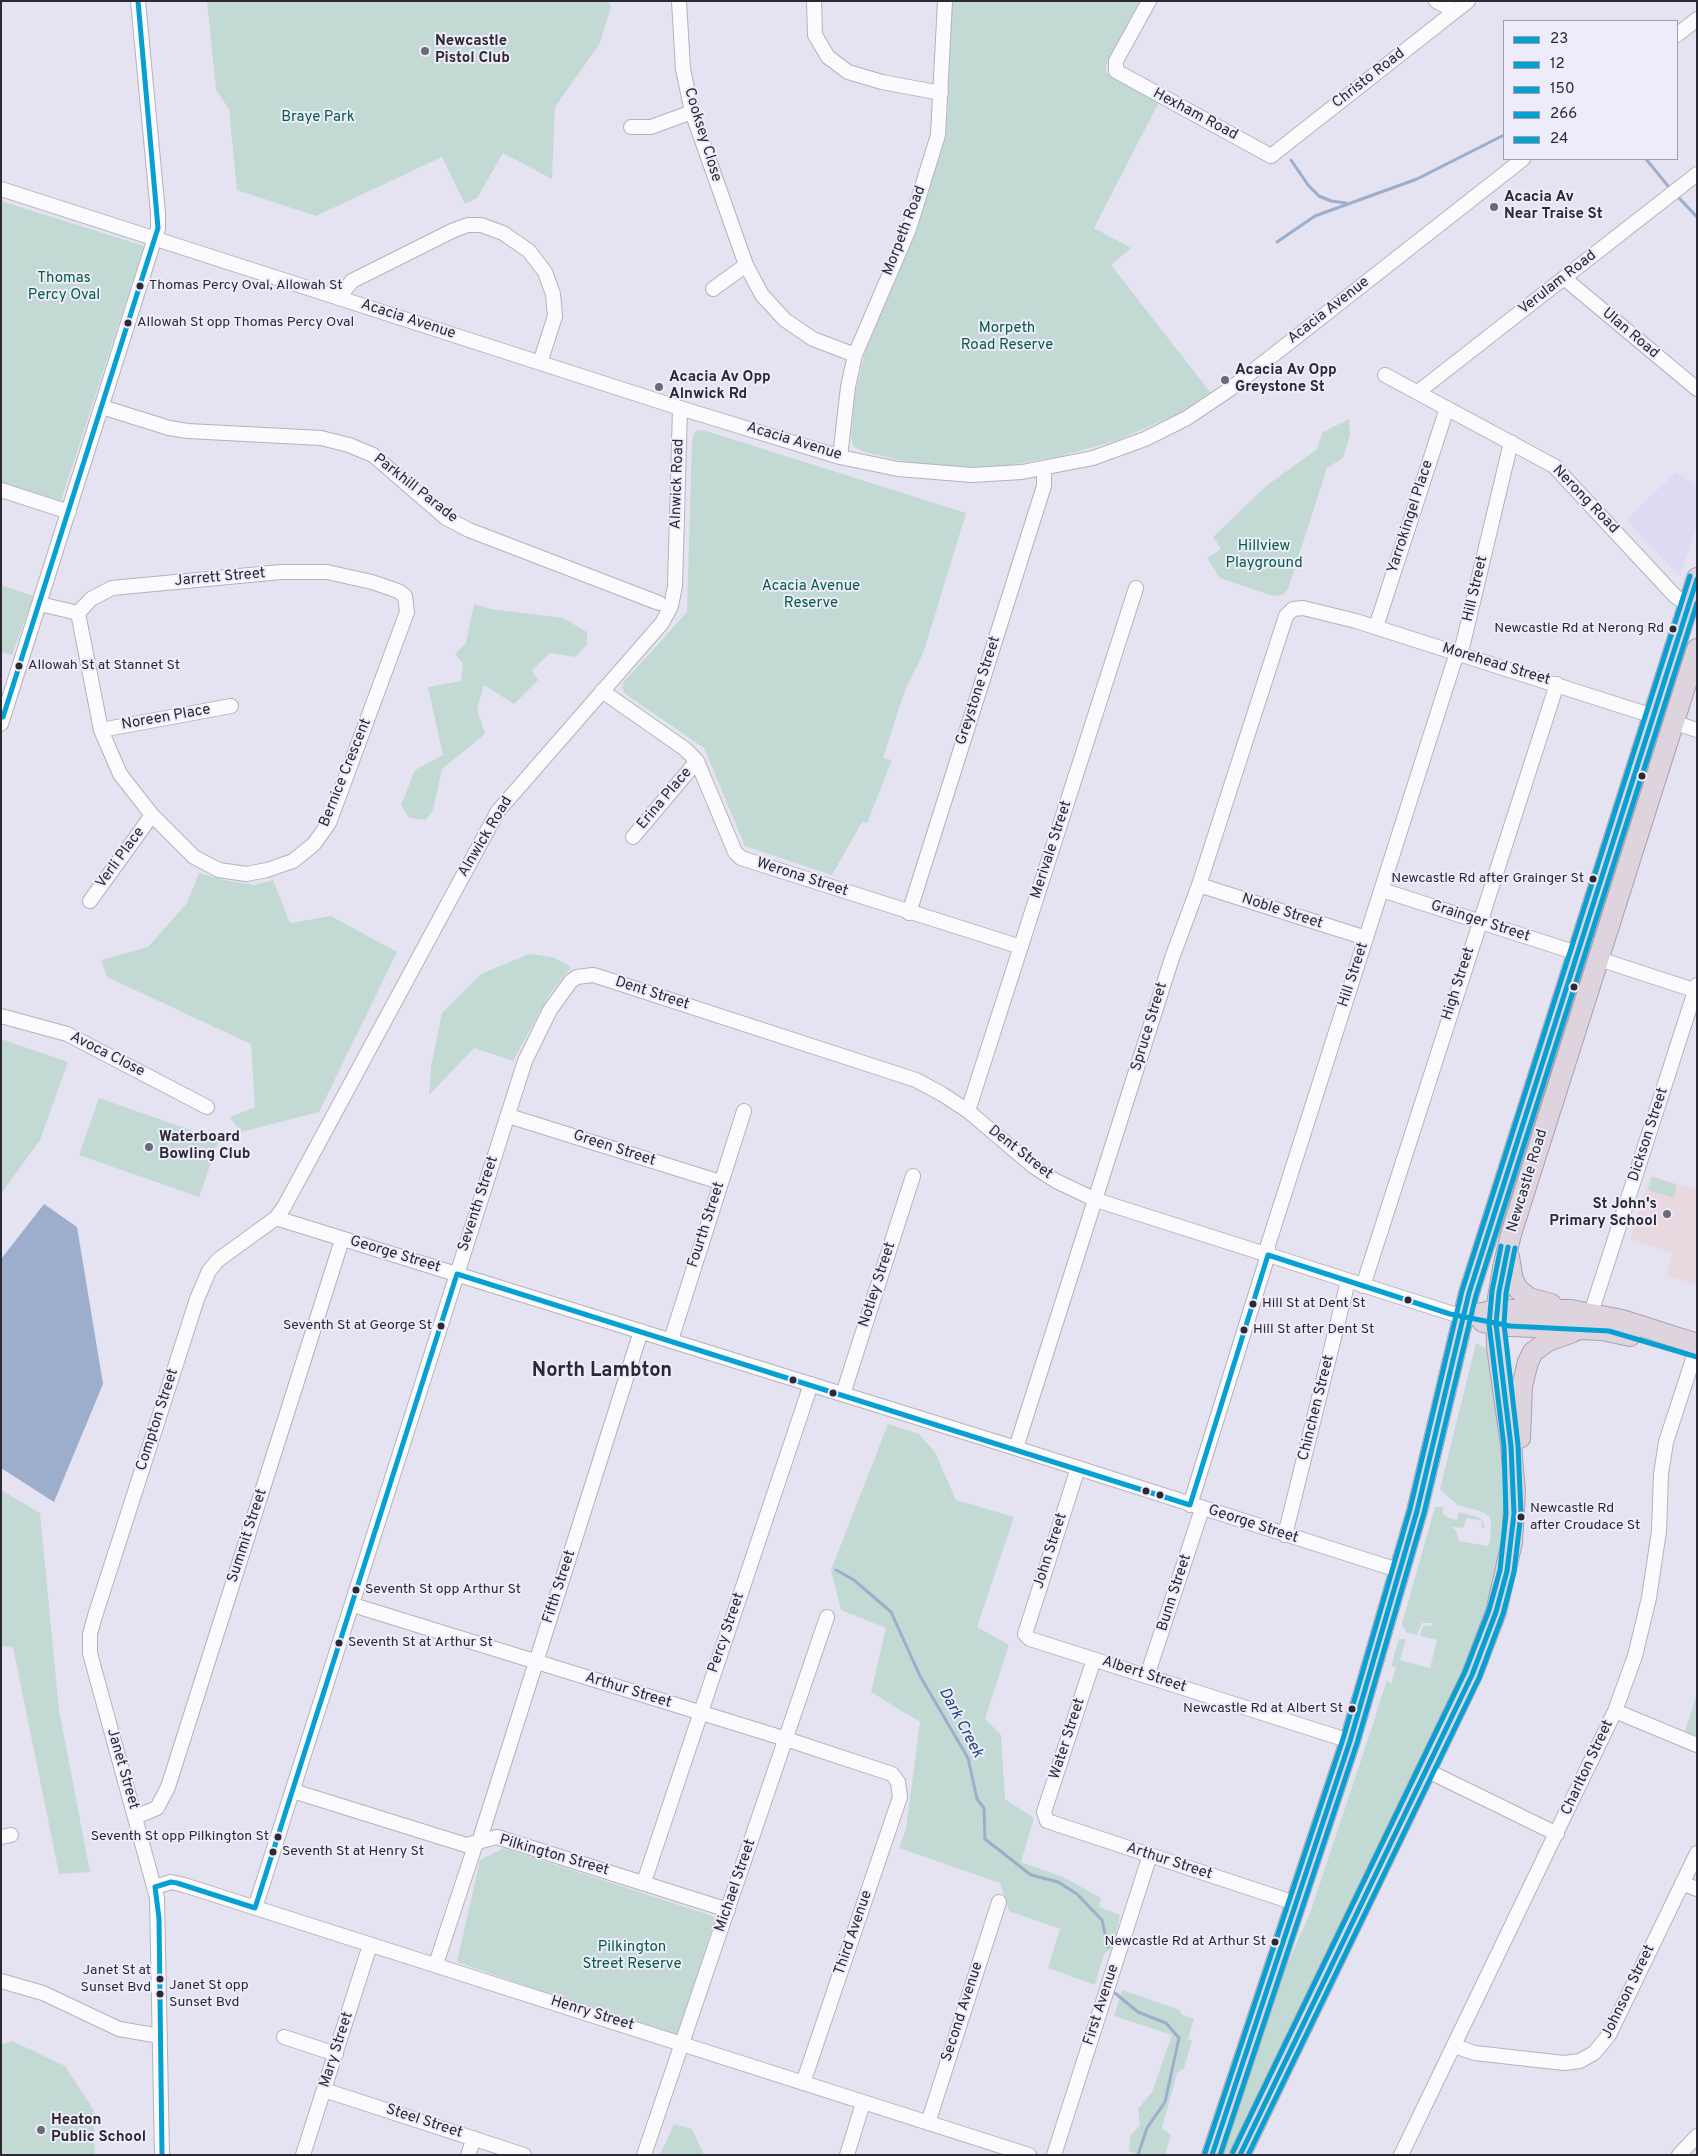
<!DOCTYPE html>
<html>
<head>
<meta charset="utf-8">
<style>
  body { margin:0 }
  #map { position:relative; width:1698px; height:2156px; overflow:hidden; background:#e5e3f1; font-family:Overpass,sans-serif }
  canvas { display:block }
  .frame { position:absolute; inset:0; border:2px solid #2b2933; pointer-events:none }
  .legend { position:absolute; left:1503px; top:20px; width:175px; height:140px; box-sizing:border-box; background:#eeebfb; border:1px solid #a09dab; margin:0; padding:6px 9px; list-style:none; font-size:15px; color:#2b2933 }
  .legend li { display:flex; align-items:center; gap:10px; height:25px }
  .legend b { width:25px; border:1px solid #a09dab }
</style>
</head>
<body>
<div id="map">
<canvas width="1698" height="2156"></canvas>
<div class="frame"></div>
<ul class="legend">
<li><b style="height:6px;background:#06a0d3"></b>23</li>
<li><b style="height:6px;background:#06a0d3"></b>12</li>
<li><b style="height:6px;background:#06a0d3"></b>150</li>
<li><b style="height:6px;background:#06a0d3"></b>266</li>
<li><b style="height:6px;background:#06a0d3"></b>24</li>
</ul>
</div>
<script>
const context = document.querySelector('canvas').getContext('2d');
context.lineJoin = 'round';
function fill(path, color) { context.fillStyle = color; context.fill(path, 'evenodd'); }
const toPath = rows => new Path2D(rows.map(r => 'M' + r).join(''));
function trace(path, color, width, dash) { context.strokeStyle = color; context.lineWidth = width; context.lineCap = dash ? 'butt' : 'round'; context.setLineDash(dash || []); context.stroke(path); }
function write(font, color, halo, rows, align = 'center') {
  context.font = font + ' Overpass,sans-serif'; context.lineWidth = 4; context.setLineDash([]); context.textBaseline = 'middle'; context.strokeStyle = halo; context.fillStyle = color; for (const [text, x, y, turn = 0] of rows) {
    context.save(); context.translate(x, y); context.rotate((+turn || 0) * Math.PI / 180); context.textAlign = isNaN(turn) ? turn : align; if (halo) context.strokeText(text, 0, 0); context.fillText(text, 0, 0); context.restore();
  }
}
fill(toPath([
  [1676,472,1697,486,1697,526,1680,577,1626,520]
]), '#dedaf3');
fill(toPath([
  [1650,1175,1697,1190,1697,1285,1666,1275,1673,1253,1630,1239]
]), '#e8d8e0');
fill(toPath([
  [207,1,609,1,611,8,599,45,555,107,552,179,503,153,477,198,465,204,442,157,316,216,237,190,229,109,216,90],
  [950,1,1141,1,1106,66,1106,72,1110,76,1159,102,1094,228,1131,248,1111,265,1210,392,1182,412,1118,440,1061,456,1005,466,971,468,912,463,861,451,853,446,851,437,855,394,865,352,916,233,943,143,948,110],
  [1,201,144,246,60,504,1,485],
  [1349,419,1350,435,1343,458,1327,468,1288,589,1283,595,1273,596,1220,578,1207,558,1221,549,1213,537,1266,486,1316,450,1323,432],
  [698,430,703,430,966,513,924,651,904,693,883,758,892,760,867,823,862,822,832,875,745,846,704,748,624,693,622,684,687,612,692,441,694,433],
  [1,585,34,596,12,655,1,652],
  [474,604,491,609,563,618,587,632,587,645,575,657,550,653,532,670,538,680,514,704,484,685,477,709,485,734,442,769,433,810,426,820,409,818,401,805,415,770,443,755,428,687,461,681,463,663,455,654,466,643],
  [199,873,224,880,254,885,273,880,290,923,331,916,397,952,319,1112,241,1132,230,1117,255,1107,251,1044,107,977,101,960,148,947,187,903],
  [529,954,552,957,571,967,549,995,513,1061,474,1048,429,1095,431,1067,442,1013,481,974],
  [1,1039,68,1062,40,1140,1,1194],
  [99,1098,219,1140,199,1197,79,1155],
  [1652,1177,1677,1185,1673,1198,1648,1190],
  [1476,1343,1489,1350,1506,1482,1505,1515,1496,1583,1473,1653,1232,2155,1221,2155,1275,1990,1309,1916,1375,1718,1377,1718,1375,1716,1387,1680,1391,1684,1396,1667,1391,1666,1399,1639,1406,1639,1400,1660,1430,1668,1437,1640,1420,1636,1423,1626,1431,1626,1432,1623,1422,1623,1417,1635,1406,1632,1402,1624,1435,1507,1443,1507,1443,1514,1449,1518,1457,1520,1459,1512,1478,1517,1483,1521,1485,1528,1481,1527,1482,1521,1467,1518,1463,1528,1451,1527,1456,1530,1459,1541,1488,1546,1490,1541,1491,1522,1489,1516,1480,1511,1457,1505,1440,1489],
  [888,1424,919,1434,935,1452,956,1500,1014,1517,977,1627,1009,1645,985,1719,1001,1735,1005,1799,1034,1818,1021,1862,1065,1878,1101,1898,1099,1907,1120,1915,1113,1947,1104,1954,1095,1985,1048,1968,1060,1929,1009,1911,1000,1883,899,1848,906,1829,920,1722,871,1692,886,1628,841,1610,831,1570],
  [1,1490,40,1513,59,1710,90,1872,59,1874,13,1647,1,1646],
  [1697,1694,1697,1740,1684,1734],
  [504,1848,716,1917,676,2038,457,1962,480,1860],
  [1122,1990,1180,2010,1181,2014,1194,2019,1188,2039,1192,2041,1184,2068,1177,2073,1162,2128,1171,2135,1165,2155,1141,2155,1129,2151,1130,2136,1140,2125,1138,2109,1152,2092,1172,2035,1114,2016],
  [12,2041,65,2066,93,2109,95,2155,1,2155,1,2045],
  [674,2124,692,2129,704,2155,660,2155]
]), '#c3dad4');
fill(toPath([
  [44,1204,77,1227,103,1384,54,1502,1,1468,1,1259]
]), '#9caecc');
trace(toPath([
  [1646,159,1668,186],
  [1291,160,1308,185,1319,196,1331,201,1346,203],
  [1679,198,1697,217],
  [1277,242,1315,216,1417,179,1504,135],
  [836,1570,854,1580,891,1612,920,1676,968,1758,977,1799,984,1808,985,1839,1031,1875,1058,1882,1077,1894,1102,1920,1108,1947],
  [1115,1993,1138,2012,1166,2023,1179,2038,1165,2102,1147,2128,1138,2155]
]), '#9caecc', 3);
const minor = toPath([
  [679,1,683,69,692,112,746,265,762,295,785,320,813,339,855,355],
  [814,1,815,35,828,57,848,72,882,82,941,93],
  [1149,1,1116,61,1116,71,1271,156,1468,1],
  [1436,1,1455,11],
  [1677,35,1697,19],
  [631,127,651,127,692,112],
  [1,189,680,408,840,457,898,469,972,475,1022,472,1093,458,1145,439,1187,418,1230,389,1523,159],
  [1564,278,1697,389],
  [713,289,746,265],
  [338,298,352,281,454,230,468,225,481,225,503,233,529,251,545,272,553,294,555,316,540,363],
  [1385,375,1554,466,1675,596,1688,605],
  [1418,392,1697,174],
  [102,407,169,428,188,431,321,438,349,445,373,455,446,518,469,530,659,603],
  [840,457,848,387,855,355,909,229,938,135,945,1],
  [1,490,69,512],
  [40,604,78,613,91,599,112,588,281,572,327,572,372,582,398,591,405,596,407,612,329,823,314,844,293,861,267,870,246,874,219,870,194,857,152,815,120,774,101,730,78,613],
  [1376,627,1447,408],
  [602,691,685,749,697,761,735,852,741,858,1021,947],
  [1673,722,1697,730],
  [1,724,158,228,158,213,138,1],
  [101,730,231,706],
  [633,837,697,761],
  [1199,885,1366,938],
  [1382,890,1577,953],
  [90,901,152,815],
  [909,913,1044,486,1044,469],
  [1599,959,1697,991],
  [1,1016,67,1034,207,1107],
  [968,1111,1136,588],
  [507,1117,515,1118,720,1182],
  [276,1218,1006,1445,1401,1571],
  [1363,1286,1557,684],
  [1591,1313,1697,985],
  [671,1340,744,1111],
  [843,1394,913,1176],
  [1016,1448,1172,958,1199,885,1286,616,1293,609,1303,608,1356,621,1653,716],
  [1078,1468,1025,1634,1030,1639,1350,1741],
  [1190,1505,1268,1255,1268,1245,1454,662,1463,644,1511,442],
  [1285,1535,1348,1281],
  [353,1605,786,1739,892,1774,898,1782,900,1797,803,2083],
  [1094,1659,1044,1812,1047,1821,1295,1903],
  [1147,1676,1202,1509],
  [1615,1711,1697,1745],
  [1426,1770,1557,1834],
  [293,1791,466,1845,497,1837,728,1910],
  [135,1817,157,1808,168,1787,342,1240],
  [1,1837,11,1835],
  [479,1842,641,1331],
  [644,1882,811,1384],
  [1682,1883,1697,1889],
  [155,1887,171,1882,184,1885,1029,2155],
  [255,1908,525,1061,550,1010,571,981,577,977,593,975,606,979,916,1080,942,1094,968,1111,1033,1166,1056,1181,1096,1200,1463,1317],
  [436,1964,476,1843],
  [1,1981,43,1993,119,2029,160,2036],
  [284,2037,336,2054],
  [1454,2046,1475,2053,1564,2063,1580,2061,1594,2053,1609,2035,1697,1853],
  [324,2090,524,2155],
  [928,2123,999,1902],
  [162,2155,157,1898,94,1668,90,1653,90,1634,95,1616,197,1299,209,1271,218,1260,276,1218,284,1207,498,811,662,623,671,606,675,586,680,408],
  [303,2155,370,1945],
  [468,2155,474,2138],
  [644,2155,827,1617],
  [847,2155,863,2103],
  [1054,2155,1150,1855],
  [1401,2155,1615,1711,1635,1656,1649,1598,1659,1531,1661,1474,1666,1442,1694,1356],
  [1679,2155,1697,2136]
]);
const highway = toPath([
  [1509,1257,1513,1280,1518,1289,1529,1298,1551,1304],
  [1463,1317,1496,1310,1571,1310,1622,1320,1697,1344],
  [1483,1322,1510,1326,1602,1330,1630,1336],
  [1520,1438,1522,1386,1528,1362,1533,1352,1548,1341,1573,1332],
  [1212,2155,1350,1741,1417,1511,1469,1293,1697,578],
  [1240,2155,1472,1675,1496,1612,1512,1542,1515,1492,1511,1446,1497,1347,1496,1310,1503,1268,1511,1234,1697,649]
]);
trace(minor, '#b4b2bd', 16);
trace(highway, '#aba0af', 22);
trace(minor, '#fbfbfd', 14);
trace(highway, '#ddd4dd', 20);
trace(toPath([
  [1268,1255,1450,1314,1510,1326,1609,1331,1697,1357],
  [457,1274,1190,1505],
  [1190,1505,1268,1255],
  [155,1887,159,1918,162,2155],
  [155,1887,171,1882,177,1883,255,1908],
  [255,1908,457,1274]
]), '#06a0d3', 5);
trace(toPath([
  [1212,2155,1350,1741,1417,1511,1469,1293,1697,579],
  [1240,2155,1472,1675,1496,1612,1507,1571,1514,1514,1511,1446,1496,1324,1499,1292,1508,1247]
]), '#06a0d3', 5);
trace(toPath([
  [1220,2155,1357,1743,1424,1513,1476,1295,1697,603],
  [1248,2155,1479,1678,1503,1614,1514,1572,1521,1514,1518,1445,1504,1324,1506,1293,1515,1248]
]), '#06a0d3', 5);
trace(toPath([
  [1233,2152,1465,1672,1489,1610,1500,1570,1506,1514,1504,1447,1489,1324,1492,1291,1501,1246],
  [1205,2153,1343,1739,1410,1509,1462,1291,1690,576]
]), '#06a0d3', 5);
trace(toPath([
  [3,717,158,228,138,1]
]), '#06a0d3', 5);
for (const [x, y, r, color] of [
  [425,51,5,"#6c6a76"],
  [1494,207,5,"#6c6a76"],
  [140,286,4.5,"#2b2933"],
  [128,323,4.5,"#2b2933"],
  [1225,380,5,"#6c6a76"],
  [659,387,5,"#6c6a76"],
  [1673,629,4.5,"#2b2933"],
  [19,666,4.5,"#2b2933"],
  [1642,776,4.5,"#2b2933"],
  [1593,879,4.5,"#2b2933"],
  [1574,987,4.5,"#2b2933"],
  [149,1147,5,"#6c6a76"],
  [1667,1214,5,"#6c6a76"],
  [1408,1300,4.5,"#2b2933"],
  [1253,1304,4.5,"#2b2933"],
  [441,1326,4.5,"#2b2933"],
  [1244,1330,4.5,"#2b2933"],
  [793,1380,4.5,"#2b2933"],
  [833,1393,4.5,"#2b2933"],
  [1146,1491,4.5,"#2b2933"],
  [1160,1495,4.5,"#2b2933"],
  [1521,1517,4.5,"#2b2933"],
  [356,1590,4.5,"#2b2933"],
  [339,1643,4.5,"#2b2933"],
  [1352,1709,4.5,"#2b2933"],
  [278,1837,4.5,"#2b2933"],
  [273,1852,4.5,"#2b2933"],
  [1275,1942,4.5,"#2b2933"],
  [160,1979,4.5,"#2b2933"],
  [160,1994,4.5,"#2b2933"],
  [41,2130,5,"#6c6a76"]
]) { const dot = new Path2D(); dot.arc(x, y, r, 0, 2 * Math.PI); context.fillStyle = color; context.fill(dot); trace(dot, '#eeebfb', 2); }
write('14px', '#2b2933', '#eeebfb', [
  ["Thomas Percy Oval, Allowah St",149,286],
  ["Allowah St opp Thomas Percy Oval",137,323],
  ["Newcastle Rd at Nerong Rd",1664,629,"right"],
  ["Allowah St at Stannet St",28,666],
  ["Newcastle Rd after Grainger St",1584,879,"right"],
  ["Hill St at Dent St",1262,1304],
  ["Seventh St at George St",432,1326,"right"],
  ["Hill St after Dent St",1253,1330],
  ["Newcastle Rd",1530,1509],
  ["after Croudace St",1530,1526],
  ["Seventh St opp Arthur St",365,1590],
  ["Seventh St at Arthur St",348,1643],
  ["Newcastle Rd at Albert St",1343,1709,"right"],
  ["Seventh St opp Pilkington St",269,1837,"right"],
  ["Seventh St at Henry St",282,1852],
  ["Newcastle Rd at Arthur St",1266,1942,"right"],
  ["Janet St at",151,1971,"right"],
  ["Sunset Bvd",151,1988,"right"],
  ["Janet St opp",169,1986],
  ["Sunset Bvd",169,2003]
], 'left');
write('bold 15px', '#2b2933', '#eeebfb', [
  ["Newcastle",435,42],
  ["Pistol Club",435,59],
  ["Acacia Av",1504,198],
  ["Near Traise St",1504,215],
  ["Acacia Av Opp",1235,371],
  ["Greystone St",1235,388],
  ["Acacia Av Opp",669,378],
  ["Alnwick Rd",669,395],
  ["Waterboard",159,1138],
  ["Bowling Club",159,1155],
  ["St John's",1657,1205,"right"],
  ["Primary School",1657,1222,"right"],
  ["Heaton",51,2121],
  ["Public School",51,2138]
], 'left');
write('15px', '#2b2933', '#eeebfb', [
  ["Christo Road",1369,79,-38],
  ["Hexham Road",1195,115,28],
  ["Cooksey Close",702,135,73],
  ["Morpeth Road",905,231,-69],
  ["Verulam Road",1558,283,-38],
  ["Acacia Avenue",1329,311,-38],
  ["Acacia Avenue",408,320,18],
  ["Ulan Road",1630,334,40],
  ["Acacia Avenue",794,442,17],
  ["Alnwick Road",678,484,-88],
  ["Parkhill Parade",415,489,38],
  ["Nerong Road",1585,500,46],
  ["Yarrokingel Place",1411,517,-72],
  ["Jarrett Street",220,578,-5],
  ["Hill Street",1476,589,-77],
  ["Morehead Street",1496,665,17],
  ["Greystone Street",979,691,-72],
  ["Noreen Place",166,718,-10],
  ["Bernice Crescent",346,773,-68],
  ["Erina Place",665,799,-50],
  ["Alnwick Road",486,837,-59],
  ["Merivale Street",1052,850,-72],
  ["Verli Place",121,858,-54],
  ["Werona Street",802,878,18],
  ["Noble Street",1282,912,18],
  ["Grainger Street",1480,922,18],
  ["Hill Street",1354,975,-72],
  ["High Street",1459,984,-72],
  ["Dent Street",652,994,18],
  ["Spruce Street",1150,1027,-73],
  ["Avoca Close",107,1055,27],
  ["Dickson Street",1649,1135,-72],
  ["Green Street",614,1149,18],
  ["Dent Street",1020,1153,38],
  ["Newcastle Road",1528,1181,-73],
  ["Seventh Street",479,1204,-72],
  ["Fourth Street",707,1225,-72],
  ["George Street",395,1255,17],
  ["Notley Street",878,1285,-72],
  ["Chinchen Street",1317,1408,-76],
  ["Compton Street",158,1420,-72],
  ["George Street",1253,1525,18],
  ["Summit Street",248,1536,-72],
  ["John Street",1051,1551,-72],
  ["Fifth Street",560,1587,-72],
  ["Bunn Street",1175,1593,-72],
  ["Percy Street",727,1633,-71],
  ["Albert Street",1144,1675,18],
  ["Arthur Street",628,1691,17],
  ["Water Street",1068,1739,-72],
  ["Charlton Street",1588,1768,-65],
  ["Janet Street",122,1769,74],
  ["Pilkington Street",554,1856,16],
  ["Arthur Street",1169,1862,18],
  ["Michael Street",736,1886,-71],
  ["Third Avenue",854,1933,-71],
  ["Johnson Street",1629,1992,-64],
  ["First Avenue",1102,2005,-72],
  ["Second Avenue",963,2012,-72],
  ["Henry Street",592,2014,17],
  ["Mary Street",337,2050,-72],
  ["Steel Street",424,2122,18]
]);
write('15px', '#056043', '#eeebfb', [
  ["Braye Park",318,118],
  ["Thomas",64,279],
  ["Percy Oval",64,296],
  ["Morpeth",1007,329],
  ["Road Reserve",1007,346],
  ["Hillview",1264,547],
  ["Playground",1264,564],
  ["Acacia Avenue",811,587],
  ["Reserve",811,604],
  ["Pilkington",632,1948],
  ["Street Reserve",632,1965]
]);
write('italic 16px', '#214776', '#eeebfb', [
  ["Dark Creek",960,1723,62]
]);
write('bold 20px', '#2b2933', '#eeebfb', [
  ["North Lambton",602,1372]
]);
</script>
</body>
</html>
